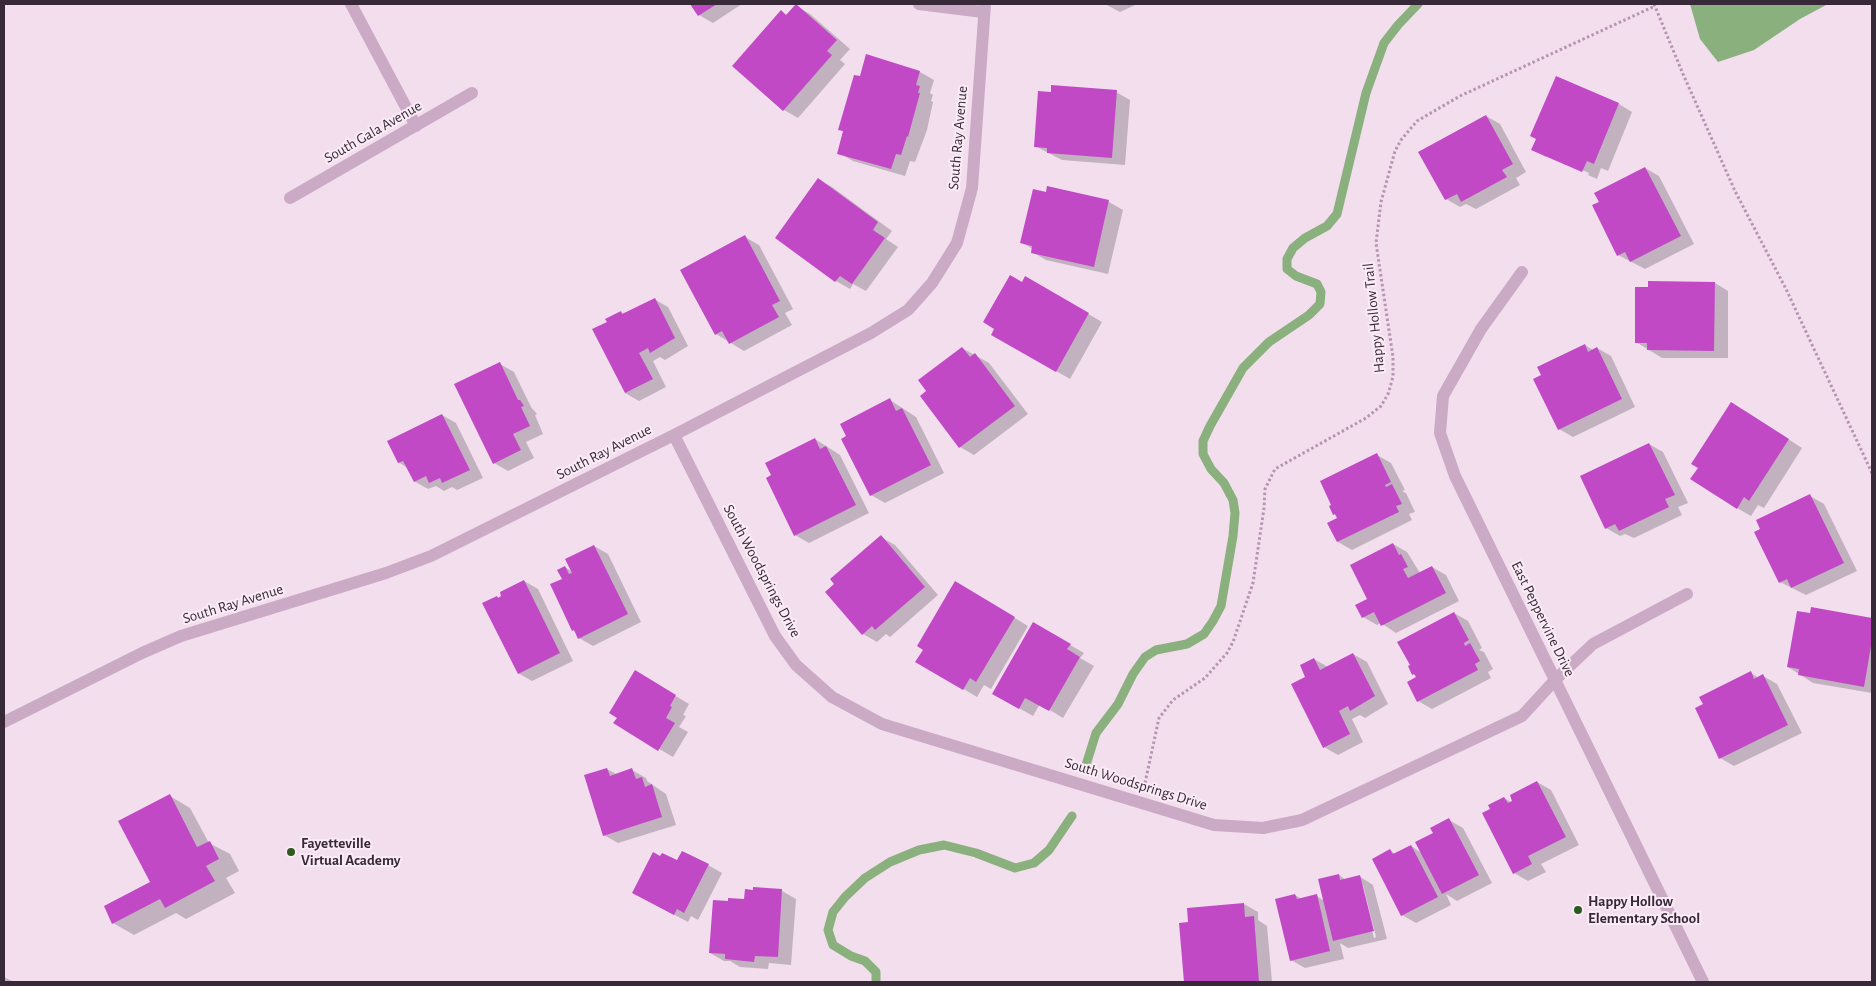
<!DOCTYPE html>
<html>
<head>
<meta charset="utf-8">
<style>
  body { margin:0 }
  #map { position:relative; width:1876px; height:986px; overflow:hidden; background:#f3deee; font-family:"Alegreya Sans",sans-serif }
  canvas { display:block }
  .frame { position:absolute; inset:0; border:5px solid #382938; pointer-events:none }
</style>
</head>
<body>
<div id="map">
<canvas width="1876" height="986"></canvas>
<div class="frame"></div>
</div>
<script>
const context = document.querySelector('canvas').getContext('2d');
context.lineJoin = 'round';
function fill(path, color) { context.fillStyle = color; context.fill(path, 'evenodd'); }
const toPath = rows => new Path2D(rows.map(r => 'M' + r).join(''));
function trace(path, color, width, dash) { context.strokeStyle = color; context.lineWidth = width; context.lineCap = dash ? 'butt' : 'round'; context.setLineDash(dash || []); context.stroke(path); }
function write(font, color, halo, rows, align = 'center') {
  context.font = font + ' "Alegreya Sans",sans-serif'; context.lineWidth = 4; context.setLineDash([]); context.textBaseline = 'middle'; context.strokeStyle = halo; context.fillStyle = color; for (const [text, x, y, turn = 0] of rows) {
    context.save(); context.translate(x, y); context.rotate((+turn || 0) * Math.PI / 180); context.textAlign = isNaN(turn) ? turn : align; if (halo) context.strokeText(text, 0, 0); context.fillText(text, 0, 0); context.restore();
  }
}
fill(toPath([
  [1690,4,1828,4,1800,19,1754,50,1718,62,1700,39]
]), '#89b07d');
fill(toPath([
  [692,4,742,4,713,23,699,15],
  [1105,4,1137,4,1120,12],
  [796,6,810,14,850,49,840,60,845,64,798,118,784,110,734,66,782,12,788,16],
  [867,56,920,72,934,80,930,93,933,95,931,101,933,102,927,130,915,162,910,161,905,176,853,161,839,153,845,132,840,129,861,78],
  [1116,92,1130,100,1125,165,1062,160,1035,146,1052,93],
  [1619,104,1632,112,1608,171,1601,168,1597,179,1588,175,1589,173,1546,155,1546,157,1533,150,1538,139],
  [1486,116,1500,124,1526,172,1516,178,1520,185,1476,209,1466,204,1460,207,1446,199],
  [1645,168,1659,176,1694,244,1645,269,1618,255,1600,202],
  [818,179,832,187,892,231,886,239,898,247,866,291,853,284,850,289,836,281],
  [1048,187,1109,202,1123,210,1108,274,1046,260,1032,252,1033,249,1022,243,1047,194],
  [745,237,759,245,793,309,785,313,792,325,744,351,716,334],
  [1026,277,1102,322,1070,379,992,334],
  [1715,283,1728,291,1728,358,1662,358,1636,342],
  [654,299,668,307,688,346,665,360,660,357,653,361,666,387,639,401,625,393,621,312,624,314],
  [1585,345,1593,350,1597,348,1611,356,1635,407,1573,437,1559,429],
  [962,348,989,363,1028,414,974,455,960,447,927,392],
  [500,364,514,372,531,407,537,414,535,415,543,434,526,442,534,458,508,471,494,463],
  [890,400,916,417,944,473,885,503,871,495],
  [1745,411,1802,448,1764,508,1758,505,1751,516,1737,508],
  [442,415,456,423,483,478,457,490,452,487,444,491,436,486,428,489,414,481,408,468,398,462],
  [815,439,840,455,869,513,809,543,795,535],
  [1649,444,1663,452,1688,503,1678,507,1682,515,1634,538,1625,534,1620,536,1606,528],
  [1377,455,1391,463,1405,490,1402,491,1406,493,1415,512,1409,514,1412,520,1352,550,1338,542,1329,523,1339,518,1334,514,1333,505],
  [1810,496,1824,504,1857,571,1806,595,1780,582],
  [881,537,895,545,938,595,890,637,886,634,877,642,863,634],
  [1393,544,1407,552,1420,573,1432,567,1446,575,1459,601,1396,633,1381,623,1377,625,1363,617],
  [594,546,608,554,641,622,593,646,579,638,576,632,573,630,565,567,573,572],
  [524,581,538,589,573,661,532,681,518,673,497,597,500,599],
  [970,591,1028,626,991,689,984,685,977,697,917,661],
  [1812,609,1872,619,1872,693,1813,683,1788,667,1811,614],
  [1454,613,1468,621,1482,648,1479,650,1484,652,1493,669,1488,672,1491,678,1432,709,1418,701,1417,676,1413,674],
  [1034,624,1084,653,1080,658,1094,666,1063,718,1040,704,1033,716,994,694],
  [1353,654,1367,662,1388,704,1365,718,1360,715,1352,719,1363,742,1338,755,1324,747,1314,659,1328,667],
  [1751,673,1759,678,1763,676,1777,684,1802,733,1734,766,1720,758],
  [649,680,689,704,683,715,686,716,679,727,688,732,673,757,615,723],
  [607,769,616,774,632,770,646,778,647,781,666,794,676,825,618,843,604,835],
  [1537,782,1551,790,1579,845,1541,864,1546,872,1528,881,1514,873,1492,809,1504,798,1511,802],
  [170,796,190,808,209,843,230,854,239,871,226,878,235,893,186,919,176,913,134,935,113,923,152,882],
  [1449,820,1463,828,1492,883,1457,901,1446,894,1451,905,1416,923,1402,915,1390,851,1396,854,1411,846,1422,853,1434,834],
  [708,865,722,873,698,920,691,916,688,922,648,901],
  [1339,875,1346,880,1359,876,1373,885,1387,939,1348,948,1340,943,1344,959,1305,968,1291,960,1295,895,1302,899,1316,896,1325,901],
  [1361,885,1363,885,1376,937,1374,938],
  [782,891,796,899,791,965,769,963,768,969,740,967,730,961,724,961,710,953,729,903],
  [1244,904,1258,912,1258,920,1267,926,1272,982,1185,982,1180,924,1190,924],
  [4,977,14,982,4,982]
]), '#0003');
trace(toPath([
  [1086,765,1096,733,1118,704,1133,674,1145,657,1156,650,1187,644,1204,634,1213,621,1221,606,1233,536,1235,513,1233,500,1224,483,1211,469,1203,454,1203,441,1210,426,1243,368,1269,342,1309,315,1320,304,1321,292,1317,284,1296,276,1287,269,1287,259,1293,248,1305,238,1327,226,1337,214,1366,93,1384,43,1398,25,1418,4],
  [876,982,876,972,865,961,851,956,833,945,828,930,833,912,845,897,865,878,890,862,919,850,944,845,976,853,1015,868,1034,863,1049,850,1072,816]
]), '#89b07d', 9);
fill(toPath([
  [690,4,717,4,698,16],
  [796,4,837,40,827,51,832,55,783,111,732,66,781,10,786,15],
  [866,54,920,71,916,85,920,86,918,93,920,93,908,137,907,136,901,155,896,154,891,169,837,154,843,131,838,130,854,75,860,76],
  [1556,76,1619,103,1594,164,1587,161,1582,172,1531,150,1536,139,1530,136],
  [1051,85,1117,90,1112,158,1047,153,1047,148,1034,147,1038,91,1051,92],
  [1486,115,1513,164,1502,170,1507,177,1461,202,1457,194,1445,200,1418,152],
  [1645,167,1681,236,1630,262,1625,252,1617,256,1592,205,1599,202,1594,193],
  [818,178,878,222,873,230,885,238,852,284,840,276,835,282,775,238],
  [1047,186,1109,200,1094,267,1031,253,1032,246,1020,243,1033,189,1046,192],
  [745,235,780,301,772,305,779,317,729,344,722,331,715,335,680,270],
  [1010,275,1022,282,1025,276,1089,313,1056,372,991,335,994,329,983,322],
  [1648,281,1715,282,1714,351,1647,350,1647,343,1635,343,1635,287,1648,287],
  [655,298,675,338,650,353,648,348,639,353,653,379,625,393,592,329,607,322,605,319,621,311,622,314],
  [1585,344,1588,352,1597,347,1622,399,1558,430,1533,379,1541,375,1537,367],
  [962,347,970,357,975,353,1015,406,959,448,920,396,926,391,918,380],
  [500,362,518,400,520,400,524,406,521,407,530,426,513,434,521,450,493,464,454,384],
  [890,398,896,411,902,408,931,465,870,496,841,439,846,436,840,424],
  [1731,402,1789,439,1749,501,1744,497,1737,509,1690,479,1698,468,1691,464],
  [442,414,470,470,442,483,440,478,429,483,426,476,414,482,403,461,398,463,387,441],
  [815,438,820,449,826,446,856,505,794,536,766,478,771,475,765,463],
  [1649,443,1675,495,1665,499,1669,507,1619,531,1615,524,1605,529,1580,476],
  [1377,453,1391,482,1385,485,1386,487,1392,484,1402,504,1396,506,1399,512,1337,542,1327,523,1337,518,1335,514,1333,515,1329,506,1331,505,1320,481],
  [1810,494,1844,563,1791,588,1787,579,1779,583,1754,532,1760,529,1756,520],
  [881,535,925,587,875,630,872,626,862,635,825,592,834,584,830,579],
  [1393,543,1399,555,1401,554,1408,567,1403,569,1408,578,1432,566,1446,593,1381,626,1374,612,1362,618,1355,605,1367,599,1350,565],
  [594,545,628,614,578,639,574,630,572,631,550,584,562,579,557,570,565,566,569,574,572,573,565,559],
  [524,580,560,653,518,674,482,603,497,596,498,598,501,596,500,592],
  [955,581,1015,617,976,682,970,678,963,690,915,662,923,650,917,646],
  [1811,607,1872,618,1872,640,1864,687,1798,675,1799,669,1787,667,1797,611,1810,613],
  [1454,612,1469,640,1464,643,1465,646,1470,643,1480,661,1475,664,1478,670,1417,702,1407,682,1416,677,1414,674,1412,675,1408,666,1410,665,1397,642],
  [1033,622,1071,644,1067,649,1080,657,1049,711,1025,698,1019,709,992,694],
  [1353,653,1375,696,1350,711,1348,706,1339,711,1350,734,1323,748,1291,684,1305,677,1300,665,1314,658,1320,670],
  [635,670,676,695,670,706,672,707,666,718,675,723,658,751,613,723,617,718,609,713],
  [1751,671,1754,679,1763,674,1788,725,1719,759,1695,708,1703,704,1699,697],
  [607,768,610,776,632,768,636,779,642,777,645,787,652,784,662,817,603,836,584,775],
  [1537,781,1566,837,1528,856,1532,864,1513,874,1482,813,1490,809,1488,805,1504,797,1508,803,1512,801,1510,795],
  [170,794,197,847,210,841,219,859,206,866,215,881,165,908,160,899,112,924,104,906,150,882,118,821],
  [1449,818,1479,875,1442,894,1415,842,1433,833,1430,828],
  [1411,845,1438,897,1401,916,1372,859,1390,849,1393,854],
  [682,851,709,864,684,913,677,909,674,915,632,893,653,852,660,856,662,853,677,860],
  [1339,874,1340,880,1360,875,1374,931,1333,941,1318,879],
  [753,887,782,889,778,957,755,956,754,962,725,959,725,954,709,953,713,900,728,901,728,898,744,899,745,889,753,890],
  [1295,894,1297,899,1317,894,1330,951,1290,961,1275,899],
  [1244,903,1245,917,1254,916,1259,982,1184,982,1179,923,1188,922,1187,908]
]), '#c149c6');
trace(toPath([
  [1654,4,1683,74,1735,191,1786,289,1872,473],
  [1145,783,1159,718,1173,700,1205,678,1227,653,1233,642,1253,583,1264,508,1265,489,1275,469,1366,418,1381,406,1388,394,1393,377,1393,357,1376,243,1381,202,1395,151,1401,140,1417,121,1460,96,1655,6]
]), '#b794b2', 3, [2.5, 2.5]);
trace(toPath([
  [351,4,416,126],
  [919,4,983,12],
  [290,198,472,93],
  [1522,272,1481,329,1443,396,1440,433,1455,476,1703,982],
  [674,435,775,636,796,665,832,697,882,724,1214,825,1263,828,1302,820,1522,716,1555,680,1593,644,1687,594],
  [4,722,142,653,181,636,386,573,431,556,674,435,871,333,908,310,932,283,957,243,972,188,985,4]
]), '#cbaac5', 12);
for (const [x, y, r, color] of [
  [291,852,5,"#2c5a1f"],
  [1578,910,5,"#2c5a1f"]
]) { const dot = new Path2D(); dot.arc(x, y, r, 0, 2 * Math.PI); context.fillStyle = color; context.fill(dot); trace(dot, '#faebf6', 2); }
write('15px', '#382938', '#faebf6', [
  ["South Gala Avenue",373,132,-30],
  ["South Ray Avenue",958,138,-85],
  ["Happy Hollow Trail",1374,318,-96],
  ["South Ray Avenue",604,452,-27],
  ["South Woodsprings Drive",762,571,62],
  ["South Ray Avenue",233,604,-17],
  ["East Peppervine Drive",1543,619,64],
  ["South Woodsprings Drive",1136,784,17]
]);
write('bold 15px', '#382938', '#faebf6', [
  ["Fayetteville",301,843],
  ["Virtual Academy",301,860],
  ["Happy Hollow",1588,901],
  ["Elementary School",1588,918]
], 'left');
</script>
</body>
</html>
